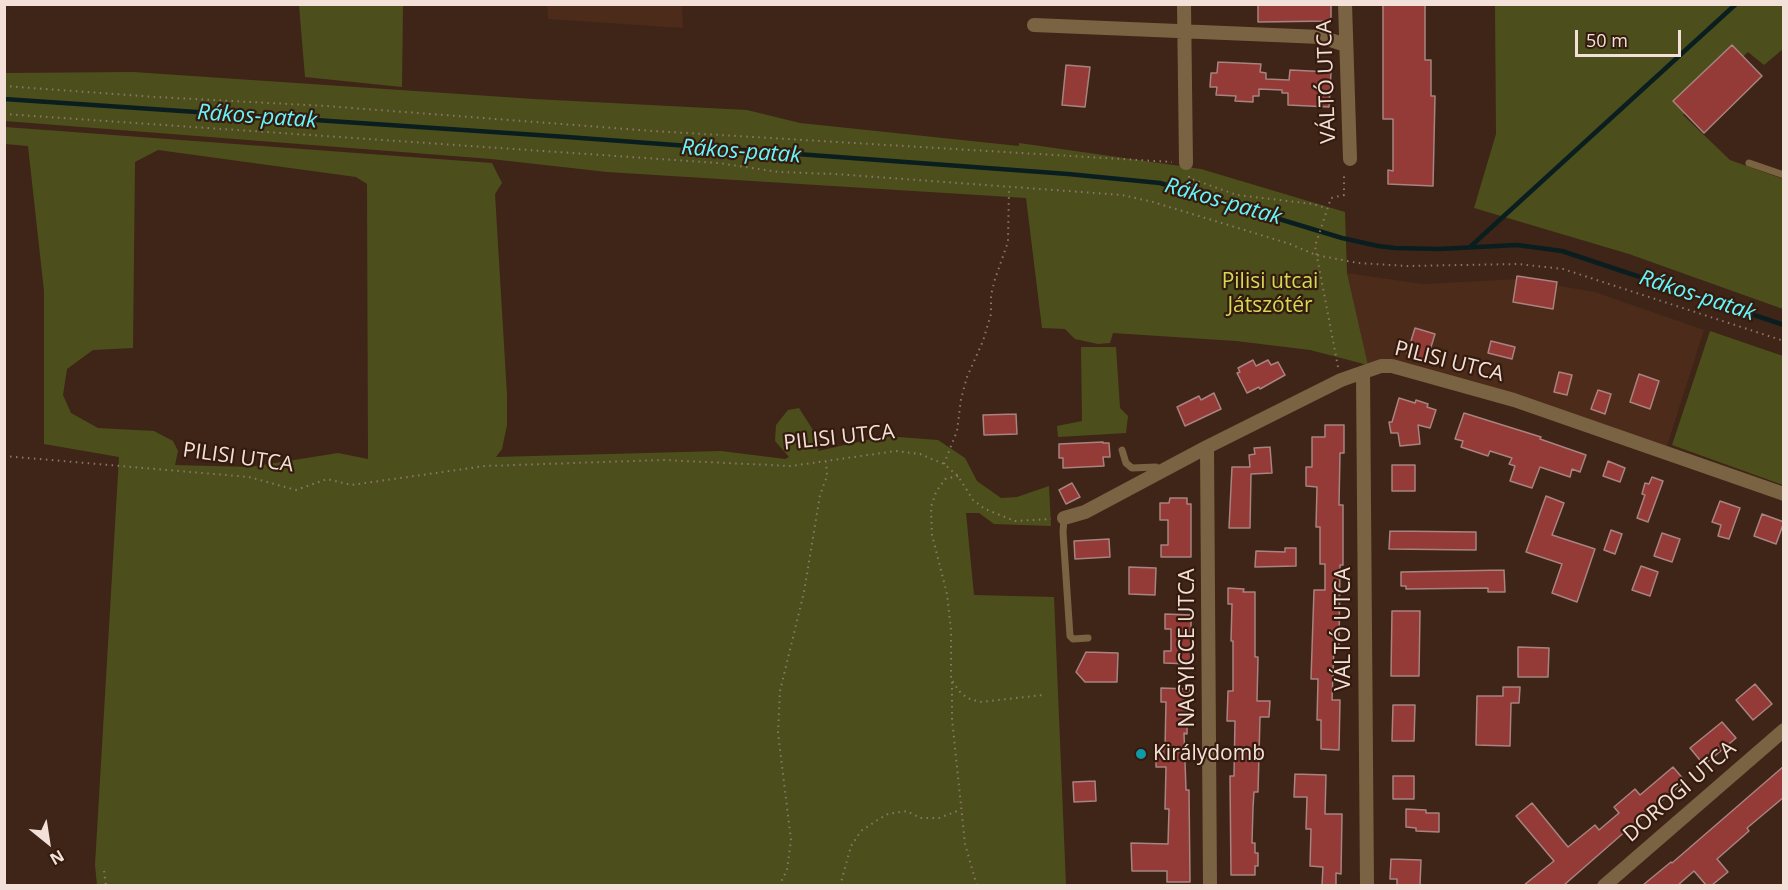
<!DOCTYPE html>
<html>
<head>
<meta charset="utf-8">
<style>
  body { margin:0 }
  #map { position:relative; width:1788px; height:890px; overflow:hidden; background:#3f2517; font-family:"Open Sans",sans-serif }
  canvas { display:block }
  .frame { position:absolute; inset:0; border:6px solid #f3e1d9; pointer-events:none }
  .north { position:absolute; left:18px; top:812px; width:60px; height:60px; -webkit-text-stroke:4px #341b0e; paint-order:stroke; rotate:150deg; font-size:16px; font-weight:700; line-height:24px; text-align:center; color:#f3e1d9 }
  .north::after { content:''; display:block; margin:auto; width:21px; height:27px; background:#f3e1d9; clip-path:polygon(50% 0,100% 100%,50% 72%,0 100%) }
  .scale { position:absolute; left:1575px; top:30px; width:106px; height:27px; box-sizing:border-box; border:3px solid #f3e1d9; border-top:0; padding-left:8px; font-size:18px; line-height:21px; white-space:nowrap; color:#f3e1d9; -webkit-text-stroke:4px #341b0e; paint-order:stroke }
</style>
</head>
<body>
<div id="map">
<canvas width="1788" height="890"></canvas>
<div class="frame"></div>
<div class="north">N</div>
<div class="scale">50 m</div>
</div>
<script>
const context = document.querySelector('canvas').getContext('2d');
context.lineJoin = 'round';
function fill(path, color) { context.fillStyle = color; context.fill(path, 'evenodd'); }
const toPath = rows => new Path2D(rows.map(r => 'M' + r).join(''));
function trace(path, color, width, dash) { context.strokeStyle = color; context.lineWidth = width; context.lineCap = dash ? 'butt' : 'round'; context.setLineDash(dash || []); context.stroke(path); }
function write(font, color, halo, rows, align = 'center') {
  context.font = font + ' "Open Sans",sans-serif'; context.lineWidth = 4.5; context.setLineDash([]); context.textBaseline = 'middle'; context.strokeStyle = halo; context.fillStyle = color; for (const [text, x, y, turn = 0] of rows) {
    context.save(); context.translate(x, y); context.rotate((+turn || 0) * Math.PI / 180); context.textAlign = isNaN(turn) ? turn : align; if (halo) context.strokeText(text, 0, 0); context.fillText(text, 0, 0); context.restore();
  }
}
fill(toPath([
  [547,5,682,5,683,28,548,19],
  [1347,273,1423,284,1520,279,1595,292,1704,330,1666,449,1368,365]
]), '#4c2b1a');
fill(toPath([
  [299,5,403,5,402,87,305,77],
  [1495,5,1783,5,1783,49,1764,65,1748,52,1683,115,1730,160,1783,179,1783,309,1629,254,1474,208,1496,134],
  [133,72,534,99,747,110,800,123,1019,146,1019,143,1201,169,1345,212,1347,273,1368,365,1310,350,1236,341,1113,333,1110,343,1098,344,1075,339,1065,329,1042,328,1026,198,607,172,491,159,5,121,4,73],
  [5,127,492,163,502,183,495,194,507,395,507,425,502,449,496,457,721,451,785,459,789,457,775,441,776,425,788,410,799,408,820,441,818,451,885,436,938,440,965,458,977,481,1001,498,1017,497,1049,486,1051,526,994,524,979,513,966,513,974,595,1054,597,1066,885,97,885,95,865,119,457,44,444,44,291,28,146,5,144],
  [158,150,356,177,367,184,368,459,338,453,250,467,175,465,178,451,173,441,154,431,98,428,71,413,63,395,67,369,93,350,133,348,135,162],
  [1710,331,1783,356,1783,485,1672,445],
  [1081,347,1116,347,1120,408,1128,416,1126,433,1058,437,1057,426,1082,421]
]), '#4c4f1c');
trace(toPath([
  [4,99,567,137,1068,174,1160,183,1342,238,1378,246,1395,248,1439,249,1517,245,1562,251,1784,325],
  [1470,247,1736,4]
]), '#0b1e1f', 4.5);
const building = toPath([
  [1258,4,1331,4,1331,21,1258,22,1258,4],
  [1383,4,1425,4,1425,60,1431,60,1431,96,1435,96,1433,186,1388,184,1388,170,1393,171,1393,119,1383,119,1383,4],
  [1732,45,1762,76,1704,133,1673,101,1732,45],
  [1218,62,1261,64,1260,72,1266,73,1266,79,1289,80,1290,70,1331,72,1329,107,1288,105,1288,93,1282,93,1282,90,1259,89,1259,96,1253,96,1253,102,1235,101,1236,96,1216,95,1217,87,1210,87,1211,73,1217,73,1218,62],
  [1066,65,1090,67,1085,107,1062,105,1066,65],
  [1517,276,1557,282,1553,309,1513,302,1517,276],
  [1415,328,1435,334,1427,360,1407,354,1415,328],
  [1491,341,1515,347,1512,359,1488,353,1491,341],
  [1253,360,1256,366,1268,360,1271,365,1278,362,1285,375,1260,389,1259,387,1247,393,1237,373,1240,372,1238,368,1253,360],
  [1559,372,1572,375,1567,395,1554,392,1559,372],
  [1639,374,1659,381,1650,409,1630,402,1639,374],
  [1598,390,1611,394,1605,414,1591,409,1598,390],
  [1214,393,1221,409,1185,426,1177,407,1199,396,1201,400,1214,393],
  [1399,398,1415,403,1416,400,1428,404,1427,407,1436,410,1430,428,1418,425,1420,444,1400,446,1398,433,1391,433,1389,422,1392,422,1399,398],
  [1464,413,1541,437,1540,439,1586,455,1580,472,1572,469,1570,477,1540,467,1532,488,1510,481,1515,466,1509,464,1512,458,1490,451,1488,456,1461,447,1463,441,1455,439,1464,413],
  [1016,414,1017,434,984,435,983,415,1016,414],
  [1325,425,1344,425,1344,453,1340,453,1339,505,1343,505,1343,565,1340,565,1339,646,1334,646,1332,700,1340,700,1339,750,1321,749,1321,720,1317,720,1318,679,1311,679,1314,590,1325,590,1325,564,1320,564,1320,527,1316,527,1317,487,1306,486,1306,467,1312,467,1312,437,1325,437,1325,425],
  [1103,442,1103,443,1109,443,1110,457,1103,457,1104,466,1063,468,1063,458,1059,458,1059,444,1103,442],
  [1270,447,1272,473,1251,474,1250,528,1229,528,1232,467,1250,467,1249,455,1255,454,1254,448,1270,447],
  [1608,461,1625,468,1620,482,1603,476,1608,461],
  [1392,465,1415,465,1415,491,1392,491,1392,465],
  [1652,477,1663,481,1648,522,1637,518,1645,495,1642,494,1645,483,1649,484,1652,477],
  [1072,483,1080,497,1066,504,1059,490,1072,483],
  [1546,496,1564,503,1552,535,1595,549,1577,602,1552,593,1562,564,1526,552,1546,496],
  [1170,498,1187,498,1187,504,1191,504,1191,557,1161,557,1161,545,1168,545,1168,520,1160,520,1160,503,1169,503,1170,498],
  [1720,501,1740,508,1729,539,1718,536,1721,525,1712,522,1720,501],
  [1762,514,1784,522,1776,544,1754,536,1762,514],
  [1611,530,1622,534,1615,554,1604,550,1611,530],
  [1390,531,1476,532,1476,550,1389,549,1390,531],
  [1662,533,1680,539,1672,562,1654,556,1662,533],
  [1109,539,1110,557,1075,559,1074,541,1109,539],
  [1285,548,1296,548,1296,566,1255,567,1256,551,1285,552,1285,548],
  [1641,566,1658,572,1650,596,1632,590,1641,566],
  [1129,567,1156,568,1155,595,1129,594,1129,567],
  [1504,570,1505,592,1488,592,1488,588,1406,589,1406,586,1401,586,1401,572,1504,570],
  [1228,588,1244,589,1243,592,1255,592,1255,657,1258,657,1257,701,1270,701,1269,717,1260,717,1258,792,1254,792,1253,807,1252,843,1255,843,1255,853,1258,853,1258,866,1255,866,1255,875,1231,875,1230,776,1234,776,1235,721,1227,721,1228,691,1233,691,1233,641,1231,641,1232,604,1228,604,1228,588],
  [1392,611,1420,611,1419,676,1391,676,1392,611],
  [1165,614,1191,615,1191,664,1164,663,1164,651,1171,651,1171,629,1165,629,1165,614],
  [1518,647,1549,648,1548,677,1518,677,1518,647],
  [1086,652,1118,653,1117,682,1085,682,1076,672,1086,652],
  [1755,684,1772,704,1753,720,1736,700,1755,684],
  [1503,687,1520,687,1519,703,1511,703,1510,746,1476,745,1477,696,1503,696,1503,687],
  [1161,688,1190,689,1190,703,1187,703,1187,734,1184,733,1186,790,1189,790,1190,882,1167,882,1167,871,1132,871,1131,843,1168,844,1169,809,1165,809,1166,767,1156,767,1156,754,1163,754,1162,748,1165,748,1166,702,1161,702,1161,688],
  [1393,705,1415,705,1414,741,1392,741,1393,705],
  [1722,722,1736,738,1704,765,1690,748,1722,722],
  [1784,766,1784,797,1747,828,1749,831,1717,859,1728,872,1712,885,1706,885,1694,871,1678,885,1643,885,1671,862,1672,863,1784,766],
  [1673,767,1685,781,1620,836,1564,885,1524,885,1554,861,1516,816,1532,803,1568,847,1595,825,1599,830,1619,813,1614,807,1635,789,1640,795,1673,767],
  [1295,774,1326,775,1325,814,1342,814,1341,874,1336,873,1336,885,1322,885,1323,867,1310,866,1311,829,1306,829,1307,797,1294,797,1295,774],
  [1393,776,1414,776,1414,799,1393,799,1393,776],
  [1095,781,1096,801,1074,802,1073,782,1095,781],
  [1406,809,1426,810,1426,813,1439,813,1439,832,1416,831,1416,828,1406,827,1406,809],
  [1391,859,1421,860,1420,885,1397,885,1397,879,1390,879,1391,859]
]);
fill(building, '#943a37');
trace(building, '#a88380', 1.5);
trace(toPath([
  [4,86,156,97,326,106,653,131,1172,162],
  [4,114,718,163,779,172,835,174,1122,195,1153,202,1212,220,1290,244,1316,255,1358,263,1407,266,1518,264,1563,269,1784,341],
  [1189,176,1189,178,1237,195,1313,204,1326,208],
  [1338,367,1315,246,1331,198,1344,195,1344,172],
  [4,456,249,477,296,490,327,479,351,485,485,466,663,460,791,466,896,451,920,454,944,464,958,476,973,500,985,509,1015,521,1051,519],
  [944,464,957,431,961,399,967,377,983,341,991,314,991,295,995,279,1008,242,1009,187],
  [958,476,945,479,936,492,931,507,932,535,947,594,951,630,951,679,959,691,967,698,980,702,1043,695],
  [952,682,952,719,965,844,977,886],
  [104,871,106,886],
  [779,886,787,870,791,840,778,733,780,691,804,592,820,495,827,476,826,462],
  [840,886,851,846,861,831,879,819,888,814,907,811,920,818,939,818,960,810]
]), '#8d766b', 2, [1.5, 4.5]);
trace(toPath([
  [1749,163,1784,175],
  [1122,450,1126,463,1132,468,1156,467,1161,471],
  [1064,518,1063,532,1070,636,1073,639,1088,638]
]), '#796342', 7);
trace(toPath([
  [1184,4,1186,163],
  [1345,4,1350,159],
  [1034,25,1321,37,1346,45],
  [1363,373,1367,886],
  [1207,447,1210,886],
  [1064,518,1085,512,1207,447,1341,380,1381,366,1392,366,1514,400,1784,494],
  [1604,886,1784,730]
]), '#796342', 14);
for (const [x, y, r, color] of [
  [1141,754,6,"#0f9aa8"]
]) { const dot = new Path2D(); dot.arc(x, y, r, 0, 2 * Math.PI); context.fillStyle = color; context.fill(dot); trace(dot, '#341b0e', 2); }
write('21px', '#f3e1d9', '#341b0e', [
  ["VÁLTÓ UTCA",1327,82,-92],
  ["PILISI UTCA",1449,362,14],
  ["PILISI UTCA",839,438,-6],
  ["PILISI UTCA",238,458,8],
  ["VÁLTÓ UTCA",1344,629,-90],
  ["NAGYICCE UTCA",1188,648,-90],
  ["DOROGI UTCA",1680,792,-41]
]);
write('21px', '#d3da58', '#341b0e', [
  ["Pilisi utcai",1270,282],
  ["Játszótér",1270,306]
]);
write('21px', '#f3e1d9', '#341b0e', [
  ["Királydomb",1153,754]
], 'left');
write('italic 22px', '#68f5fb', '#341b0e', [
  ["Rákos-patak",257,117,4],
  ["Rákos-patak",741,152,4],
  ["Rákos-patak",1223,202,16],
  ["Rákos-patak",1697,296,18]
]);
</script>
</body>
</html>
